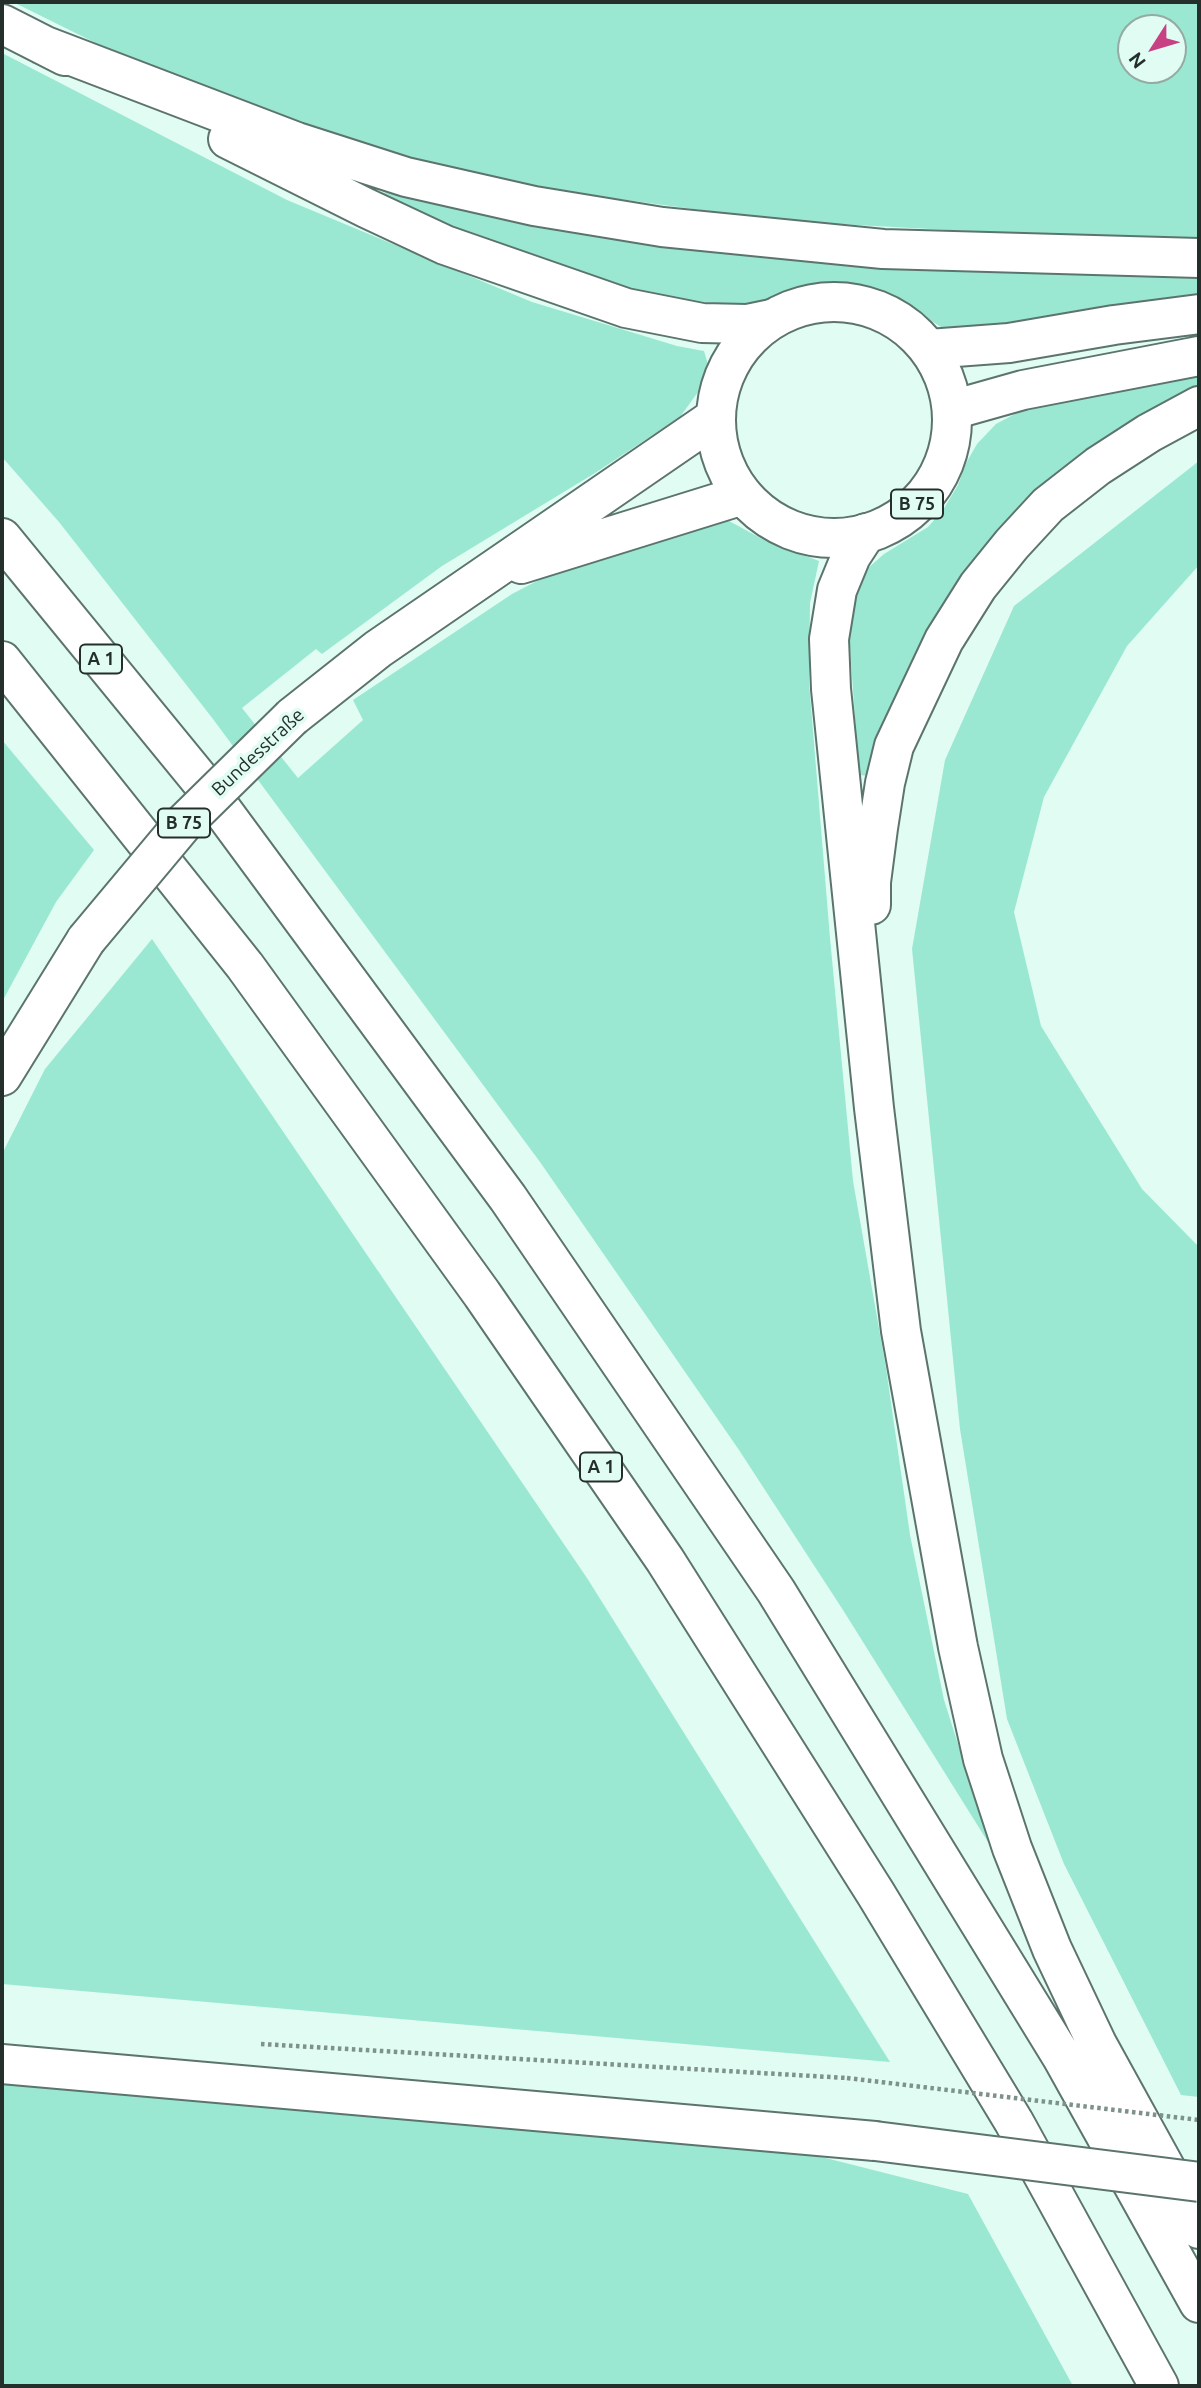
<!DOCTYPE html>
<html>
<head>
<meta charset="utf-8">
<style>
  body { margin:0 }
  #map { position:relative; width:1201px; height:2388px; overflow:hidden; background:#e0fcf3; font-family:Ubuntu,sans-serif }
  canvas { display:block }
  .frame { position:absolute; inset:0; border:4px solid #242f2b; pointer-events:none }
  .north { position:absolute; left:1117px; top:14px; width:70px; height:70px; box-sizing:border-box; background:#e0fcf3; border:2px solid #95aaa3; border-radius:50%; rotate:233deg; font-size:19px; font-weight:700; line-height:28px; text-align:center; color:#242f2b }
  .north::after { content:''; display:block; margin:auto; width:24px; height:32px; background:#c84283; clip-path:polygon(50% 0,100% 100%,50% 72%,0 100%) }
</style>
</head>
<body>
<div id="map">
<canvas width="1201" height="2388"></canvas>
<div class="frame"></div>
<div class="north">N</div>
</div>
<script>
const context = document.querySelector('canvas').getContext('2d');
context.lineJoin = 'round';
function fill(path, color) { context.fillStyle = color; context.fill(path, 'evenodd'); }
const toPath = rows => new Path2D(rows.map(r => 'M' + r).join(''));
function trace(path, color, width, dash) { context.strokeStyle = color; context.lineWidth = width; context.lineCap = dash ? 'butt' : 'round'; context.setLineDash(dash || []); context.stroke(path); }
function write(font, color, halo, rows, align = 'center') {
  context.font = font + ' Ubuntu,sans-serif'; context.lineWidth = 7; context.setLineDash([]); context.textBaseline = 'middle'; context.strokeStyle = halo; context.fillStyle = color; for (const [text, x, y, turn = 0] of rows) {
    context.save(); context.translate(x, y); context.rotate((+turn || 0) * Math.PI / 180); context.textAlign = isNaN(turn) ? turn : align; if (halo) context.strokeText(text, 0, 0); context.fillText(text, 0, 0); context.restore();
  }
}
fill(toPath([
  [13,2,1199,2,1199,238,1098,238,782,221,493,182,303,127,126,58],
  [1131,28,1173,28,1173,70,1131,70],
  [2,53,287,200,532,302,677,346,704,351,709,368,703,385,680,417,595,473,442,566,322,654,316,649,242,708,298,778,363,720,353,700,512,594,639,528,716,514,766,541,819,561,810,603,809,682,830,938,853,1181,886,1368,910,1535,944,1700,975,1798,991,1839,988,1842,843,1610,739,1450,540,1162,213,719,59,522,2,457],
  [380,192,436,200,1199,275,1199,307,963,341,886,292,841,285,812,287,770,301,744,304,692,302,605,283,484,239,397,204],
  [1199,373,1199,387,1094,450,870,776,859,775,848,619,856,593,867,569,884,554,928,527,943,510,958,485,965,465,977,444,996,424,1030,406],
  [1199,461,1199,565,1127,646,1044,797,1014,912,1041,1026,1142,1189,1199,1247,1199,2097,1181,2095,1064,1864,1007,1719,960,1429,912,949,945,760,1014,606],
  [2,740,94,850,56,902,2,1002],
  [152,939,587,1578,890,2062,2,1984,2,1154,45,1069],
  [28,2079,802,2152,968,2194,1073,2386,2,2386,2,2085]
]), '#9ae8d2');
const tertiary = toPath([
  [2,2064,875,2141]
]);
const primary = toPath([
  '716 420a118 118 0 1 1 236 0a118 118 0 1 1-236 0Z',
  [521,564,743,495],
  [292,717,378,649,716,417],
  [2,1076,86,940]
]);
const trunk = toPath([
  [929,349,1009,343,1114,325,1199,314],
  [952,410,1023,390,1199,356]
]);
const motorway = toPath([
  [2,24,65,56],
  [43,45,297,142,406,177,534,206,662,227,883,249,1199,258],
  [228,139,366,208,445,245,626,308,702,323,747,324,771,319],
  [866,533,851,556,837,590,829,639,831,689,874,1108,901,1331,958,1647,983,1759,1012,1848,1052,1949,1097,2044,1199,2229],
  [2,538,200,780,508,1198,776,1591,1062,2057,1199,2303],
  [2,661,245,966,482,1294,665,1560,876,1894,1014,2122,1159,2386],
  [871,905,871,882,878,828,885,783,894,746,944,640,978,586,1012,544,1048,505,1098,466,1149,433,1199,406]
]);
trace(tertiary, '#5c746d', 42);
trace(primary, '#5c746d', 42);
trace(trunk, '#5c746d', 42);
trace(motorway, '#5c746d', 42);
trace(toPath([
  [261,2044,847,2078]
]), '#7e918b', 4.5, [3.5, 3.5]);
trace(tertiary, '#fff', 38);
trace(primary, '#fff', 38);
trace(trunk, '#fff', 38);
trace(motorway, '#fff', 38);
const tertiaryBridge = toPath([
  [875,2141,1199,2182]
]);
const primaryBridge = toPath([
  [86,940,183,824,292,717]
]);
trace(tertiaryBridge, '#5c746d', 42, []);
trace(primaryBridge, '#5c746d', 42, []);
trace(toPath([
  [847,2078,1199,2120]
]), '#7e918b', 4.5, [3.5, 3.5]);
trace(tertiaryBridge, '#fff', 38);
trace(primaryBridge, '#fff', 38);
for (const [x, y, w] of [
  [917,504,52],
  [101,659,42],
  [184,823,52],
  [601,1467,42]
]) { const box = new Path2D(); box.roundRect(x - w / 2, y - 14.5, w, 29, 5); context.fillStyle = '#e0fcf3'; context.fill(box); trace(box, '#242f2b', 2); }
write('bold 18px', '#242f2b', null, [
  ["B 75",917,504],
  ["A 1",101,659],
  ["B 75",184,823],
  ["A 1",601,1467]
]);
write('19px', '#242f2b', '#e0fcf3', [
  ["Bundesstraße",258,752,-43]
]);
</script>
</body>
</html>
